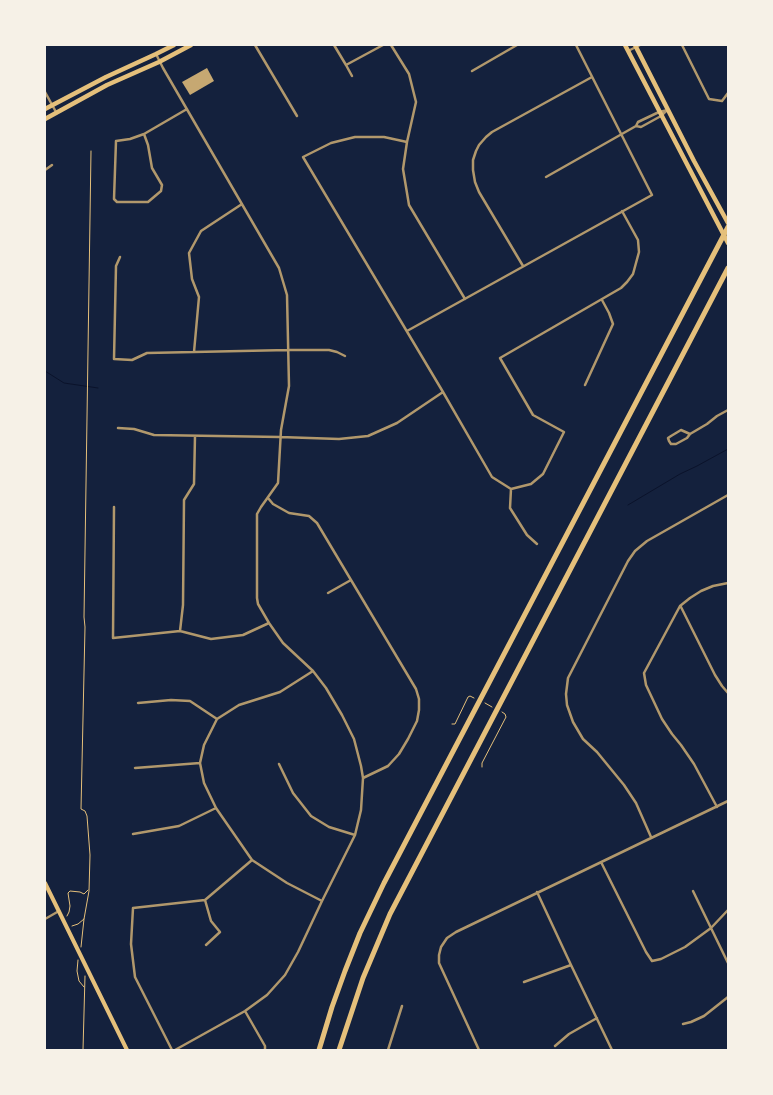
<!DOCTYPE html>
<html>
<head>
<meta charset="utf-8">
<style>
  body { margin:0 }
  #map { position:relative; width:773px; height:1095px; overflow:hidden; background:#14213d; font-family:"Golos Text",sans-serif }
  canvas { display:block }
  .frame { position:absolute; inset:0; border:46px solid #f6f1e7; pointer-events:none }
</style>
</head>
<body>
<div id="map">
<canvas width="773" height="1095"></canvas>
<div class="frame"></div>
</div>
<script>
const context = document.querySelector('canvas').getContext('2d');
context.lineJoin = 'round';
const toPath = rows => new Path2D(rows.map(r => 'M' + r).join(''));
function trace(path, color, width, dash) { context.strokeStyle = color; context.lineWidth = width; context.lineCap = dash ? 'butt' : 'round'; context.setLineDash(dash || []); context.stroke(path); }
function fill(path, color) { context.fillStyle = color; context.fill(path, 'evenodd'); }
trace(toPath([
  [45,371,64,383,98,388],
  [628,505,680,474,697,466,728,449]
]), '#0b132b', 1);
fill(toPath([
  [207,68,214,81,190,95,182,82]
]), '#c6a872');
trace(toPath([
  [485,703,492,707],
  [452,724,455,724,468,697,470,696,474,698],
  [482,767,482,763,506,717,505,714,502,712],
  [67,916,69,912,70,906,68,893,70,891,80,892,84,894,88,890],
  [72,926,78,924,84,919,89,891,90,855,87,816,85,811,81,809,85,627,84,617,91,151],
  [81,947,84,919],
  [78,960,77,971,79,981,84,987],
  [83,1050,85,976]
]), '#e5c07b', 1);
trace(toPath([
  [255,45,297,116],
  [334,45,346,65,383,45],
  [391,45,409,74,416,102,407,142,403,169,409,205,465,299],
  [682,45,709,99,722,101,728,93],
  [628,51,640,45],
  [156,54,163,68,279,268,287,295,289,386,281,430,278,483,261,507,257,514,257,598,258,604,269,623,283,643,313,671,326,688,342,715,354,739,361,766,363,778,361,810,355,835,322,901,298,952,285,975,267,995,245,1011,175,1050],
  [346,65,352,76],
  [472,71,517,45],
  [45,92,56,112],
  [636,126,641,127,661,116,667,110],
  [144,134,148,145,152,168,162,185,161,191,148,202,117,202,114,199,116,141,130,139,144,134,187,109],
  [407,142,384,137,355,137,331,143,303,157,443,392,492,477,511,489,510,508,527,535,537,544],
  [45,170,52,165],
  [546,177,636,126,638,122,659,112,668,110],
  [120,257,116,266,114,359,132,360,147,353,288,350,329,350,337,352,345,356],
  [523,266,479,192,475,182,473,170,473,160,476,151,479,145,486,137,492,132,592,77],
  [407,331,652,195,576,45],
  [194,352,199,297,192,279,189,253,201,231,242,204],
  [585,385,613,324,609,313,602,300],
  [118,428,134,429,154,435,280,437,339,439,368,436,397,423,443,392],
  [690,434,681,430,671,436,668,438,669,441,671,444,676,444,687,438,690,434,707,424,717,416,728,410],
  [511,489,531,484,543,474,564,432,533,415,500,358,621,288,627,282,633,274,639,252,638,240,622,211],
  [268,498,273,504,289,513,309,516,317,523,416,689,419,699,419,710,417,721,408,739,399,754,388,766,363,778],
  [114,507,113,638,180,631,211,639,243,635,269,623],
  [328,593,351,580],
  [681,607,715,675,722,686,728,693],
  [180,631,183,605,184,500,194,484,195,436],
  [313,671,280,692,239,705,217,719,204,745,200,763,204,783,216,808,252,860,287,883,322,901],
  [138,703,171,700,190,701,217,719],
  [279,764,293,793,311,816,329,827,355,835],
  [135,768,200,763],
  [717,807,694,764,681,745,672,734,662,719,646,685,644,673,680,606,690,598,701,591,713,586,728,583],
  [133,834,179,826,216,808],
  [651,837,636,803,624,785,597,752,583,739,573,722,567,705,566,694,568,678,628,561,635,551,647,541,728,495],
  [601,862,646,952,652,961,661,959,685,947,711,928,728,910],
  [693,891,728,963],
  [537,892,571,965,612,1050],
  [205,900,211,921,220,932,206,945],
  [45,919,59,911],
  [524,982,571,965],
  [245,1011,265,1046,265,1050],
  [683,1024,691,1022,704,1016,728,997],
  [555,1046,569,1034,597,1018],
  [172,1050,135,977,131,944,133,908,205,900,252,860],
  [388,1050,402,1006],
  [479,1050,439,963,439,955,441,947,447,938,456,932,728,801]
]), '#b1986c', 2.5);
trace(toPath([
  [45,883,127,1050]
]), '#e5c07b', 4);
trace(toPath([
  [625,45,728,243],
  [635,45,694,161,728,223],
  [45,109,106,77,156,54,174,45],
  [45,119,107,85,159,62,191,45]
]), '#e5c07b', 4.5);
trace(toPath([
  [319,1050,332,1007,345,971,360,933,384,883,728,227],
  [339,1050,363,978,390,914,728,268]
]), '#e5c07b', 5);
</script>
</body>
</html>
